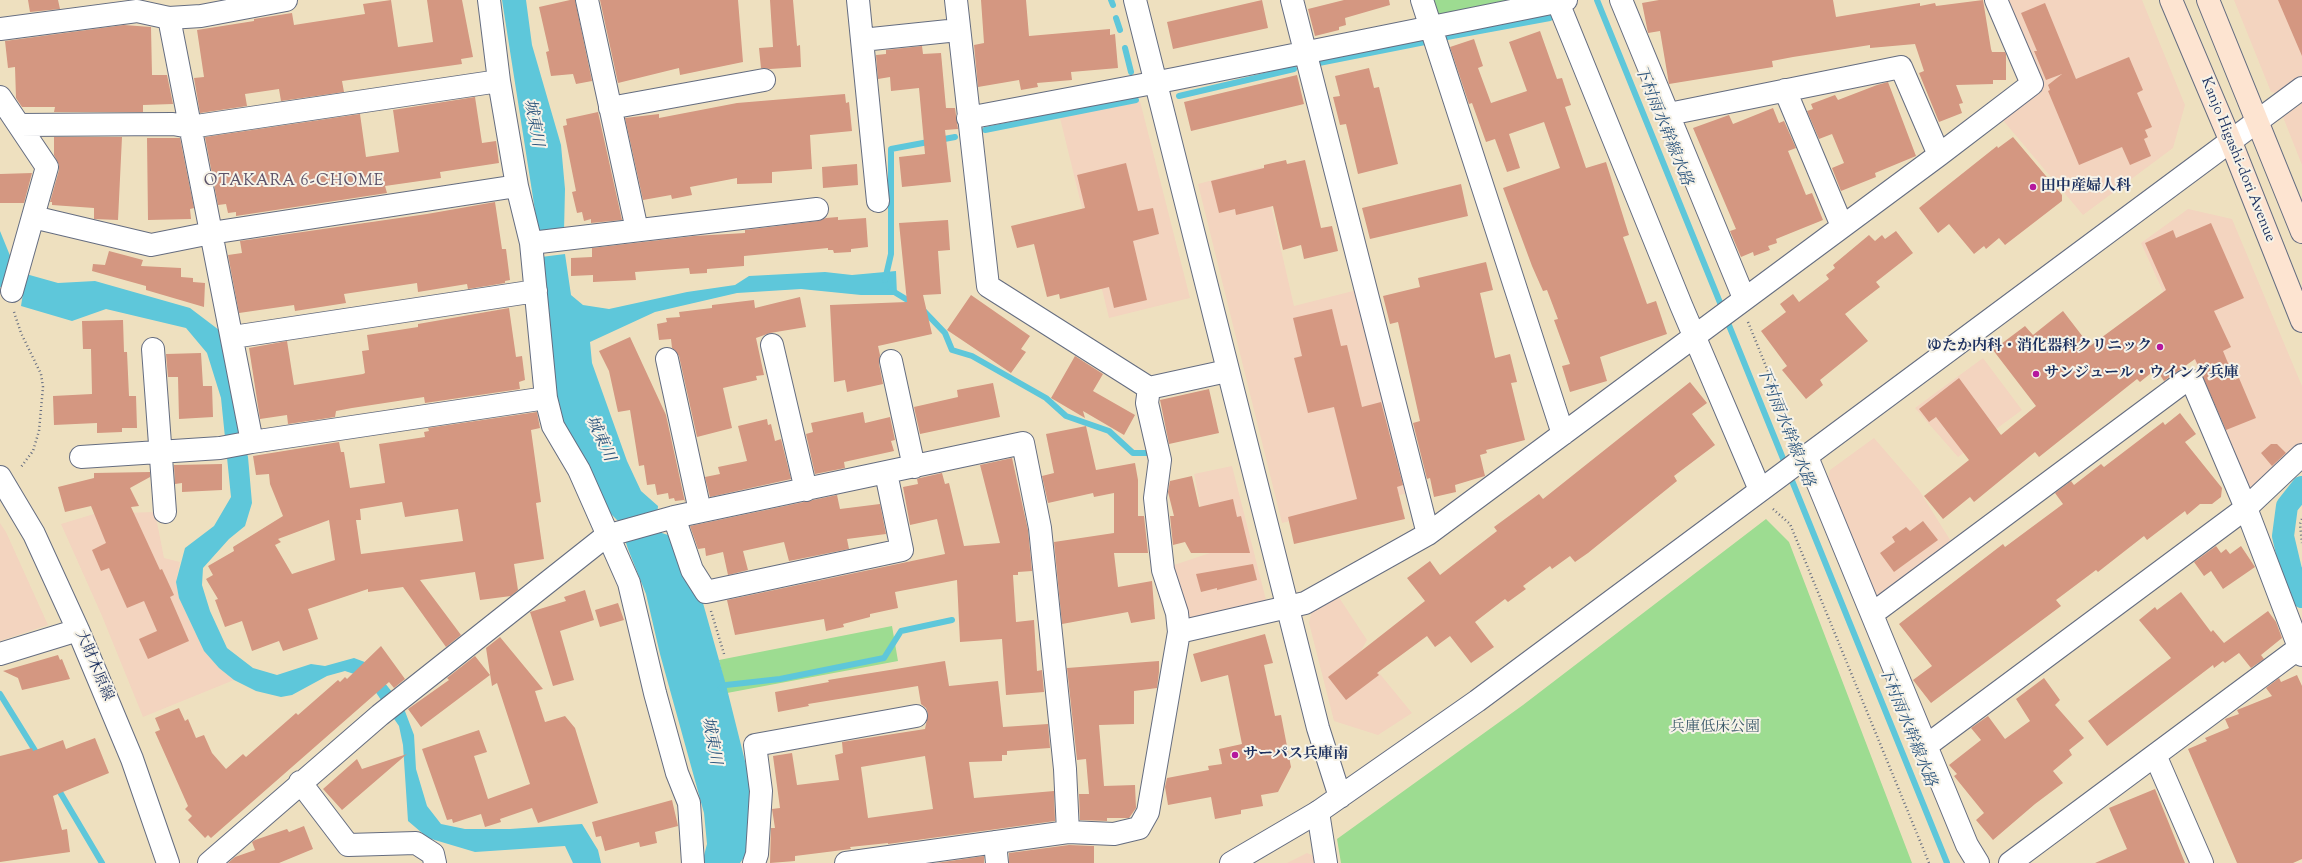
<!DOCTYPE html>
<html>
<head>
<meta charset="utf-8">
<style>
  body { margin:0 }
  canvas { display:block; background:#eee0bf }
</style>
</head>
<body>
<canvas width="2302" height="863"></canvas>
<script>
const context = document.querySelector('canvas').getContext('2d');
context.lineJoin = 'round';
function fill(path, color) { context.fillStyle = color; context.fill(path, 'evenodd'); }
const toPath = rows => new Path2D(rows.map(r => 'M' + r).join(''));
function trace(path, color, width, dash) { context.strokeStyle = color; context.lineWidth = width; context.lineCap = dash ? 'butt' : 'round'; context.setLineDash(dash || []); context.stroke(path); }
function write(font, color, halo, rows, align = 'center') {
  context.font = font + ' "Sorts Mill Goudy","Noto Serif JP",serif'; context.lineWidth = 4; context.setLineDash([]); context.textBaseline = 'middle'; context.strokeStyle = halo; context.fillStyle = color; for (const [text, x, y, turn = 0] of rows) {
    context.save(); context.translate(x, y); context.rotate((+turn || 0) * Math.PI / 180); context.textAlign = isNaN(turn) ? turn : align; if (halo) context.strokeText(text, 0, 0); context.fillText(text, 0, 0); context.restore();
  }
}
fill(toPath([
  [2004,0,2142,0,2185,105,2173,148,2083,215,2001,118,2040,87],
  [2234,0,2302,0,2302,78,2282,94,2271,92],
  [1140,101,1190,298,1109,318,1060,118],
  [2302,103,2302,165,2283,117],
  [1262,167,1294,306,1357,290,1408,493,1282,523,1198,184],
  [2188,209,2232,219,2302,386,2302,445,2247,497,2195,362,2141,243],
  [1983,358,2022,410,1958,457,1915,408],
  [1874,438,1919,490,1952,543,1876,600,1828,481,1830,470],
  [1232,466,1266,600,1190,622,1182,614,1168,567,1210,553,1194,474],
  [155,512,164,558,180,562,176,582,179,598,204,651,219,668,234,680,143,717,102,616,61,524,94,514],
  [0,523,6,532,48,625,0,641],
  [1338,596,1367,640,1361,651,1412,713,1378,735,1334,721,1309,623,1312,610],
  [1307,853,1319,858,1320,863,1287,863]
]), '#f3d4bf');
fill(toPath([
  [1430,0,1517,0,1436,17],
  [1766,519,1789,542,1912,863,1341,863,1337,839,1523,705],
  [892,626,898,661,727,693,719,660]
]), '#9ddc91');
fill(toPath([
  [502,0,526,0,532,45,561,145,565,189,564,231,539,236],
  [0,231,13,263,3,287,0,287],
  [565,254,571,295,583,305,609,309,687,292,735,285,749,276,825,272,852,275,896,271,897,295,861,295,801,289,737,293,655,312,590,342,592,363,627,461,641,491,658,506,657,517,662,533,671,536,685,573,703,603,726,685,753,793,745,856,740,863,702,863,707,844,704,813,660,654,646,594,628,549,619,522,611,514,588,465,562,422,556,398,541,257],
  [26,274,58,283,95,281,190,308,219,330,239,428,248,457,252,503,245,526,229,539,203,568,202,585,210,611,227,648,253,668,277,675,311,664,325,666,354,658,370,664,403,706,414,735,416,769,427,806,441,824,465,829,510,829,582,824,598,850,601,863,573,863,565,846,475,852,428,838,408,821,403,745,399,726,366,678,345,671,327,676,292,695,281,697,256,691,234,680,219,668,204,651,179,598,176,582,185,548,214,526,231,497,221,398,207,353,186,328,106,309,72,321,21,306]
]), '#5ec7da');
trace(toPath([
  [1111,0,1113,5],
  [1597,0,1723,310],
  [1116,18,1120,30],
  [1447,37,1550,18],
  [1125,48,1131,72],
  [1319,63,1425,42],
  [1179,96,1294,69],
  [985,130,1136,100],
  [885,280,891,254,891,149,955,137],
  [891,290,914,304],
  [923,310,945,333,952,350,972,356,1046,398,1066,416,1109,431,1133,453,1152,453],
  [1726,318,1947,863],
  [721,688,726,685,780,679,884,658,901,631,952,620],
  [0,694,39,757],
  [57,787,102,863]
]), '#5ec7da', 6);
trace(toPath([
  [2302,487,2287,506,2283,536,2291,570,2302,597]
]), '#5ec7da', 22);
fill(toPath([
  [28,0,58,0,60,9,30,12],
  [391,0,398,47,433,42,427,0,462,0,473,57,461,59,462,64,342,81,344,92,281,101,279,89,245,94,247,106,200,113,194,78,204,77,197,30,254,21,254,19,292,13,294,25,365,14,363,4],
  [570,0,575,0,592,81,576,84,573,74,551,76,546,52,549,51,539,7],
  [600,0,738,0,743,62,680,75,679,68,618,83],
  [770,0,793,0,797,46,800,45,801,67,770,69,761,68,759,48,773,47],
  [981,0,1026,0,1029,36,1110,29,1110,35,1115,34,1118,68,1071,72,1072,80,1037,83,1038,87,1021,90,1019,80,978,87,974,45,984,43],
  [1262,0,1268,28,1173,49,1167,22],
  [1344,0,1389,0,1390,5,1345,18,1346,25,1339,27,1339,30,1315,36,1308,9],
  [1659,0,1833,0,1836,17,1920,3,1920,6,1935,3,1936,6,1983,0,1991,49,1992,52,2005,52,2006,54,2006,80,1993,80,1993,84,1956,85,1963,103,1959,104,1962,113,1939,122,1919,73,1924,71,1915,44,1870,48,1870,45,1793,57,1772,61,1773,67,1669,84,1660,31,1648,33,1642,3],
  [2278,0,2302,0,2302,56],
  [2045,3,2076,79,2129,57,2143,90,2137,93,2152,127,2145,130,2148,137,2144,139,2151,156,2130,165,2122,147,2079,165,2048,91,2050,90,2048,85,2062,74,2046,80,2034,51,2037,51,2021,13],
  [124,25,151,27,152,75,167,75,173,104,143,105,143,112,54,112,55,107,22,107,16,98,15,67,8,68,5,41],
  [1540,31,1557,79,1562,78,1571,105,1565,107,1586,168,1606,162,1629,235,1623,237,1647,304,1656,301,1667,334,1600,357,1607,381,1570,392,1562,366,1570,364,1554,320,1558,319,1547,290,1543,291,1532,266,1503,188,1560,168,1544,122,1509,134,1520,168,1507,172,1495,139,1486,142,1472,103,1469,104,1450,47,1474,39,1483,66,1478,68,1491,103,1527,91,1509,42],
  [922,46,923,54,941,53,946,108,955,108,958,129,945,130,951,182,902,187,899,157,925,154,919,88,891,91,890,77,878,79,876,55,886,54,886,50],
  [1369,68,1374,88,1379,87,1398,164,1358,174,1346,124,1340,125,1333,97,1340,96,1335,76],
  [1297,75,1304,104,1191,131,1184,102],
  [1888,82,1916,156,1875,173,1876,177,1841,191,1832,168,1844,163,1832,134,1819,139,1807,111,1813,109,1811,104,1835,95,1838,100,1877,85],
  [845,94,846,103,849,102,852,131,810,135,812,169,772,172,772,183,737,184,737,178,690,187,692,195,672,199,671,195,643,200,625,118,659,114,659,118,737,103],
  [475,97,482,143,496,141,499,163,440,172,441,178,385,186,387,193,236,216,236,212,228,213,226,204,218,205,205,137,360,114,366,157,399,152,393,110],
  [1773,108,1779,123,1784,121,1796,148,1788,151,1806,195,1812,193,1823,220,1776,239,1777,243,1768,246,1770,250,1754,256,1753,252,1741,257,1730,231,1736,229,1693,128,1729,115,1733,124],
  [598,112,622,220,591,223,591,219,584,221,582,212,577,213,572,192,576,191,563,126,567,125,566,119],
  [54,137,122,137,118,220,94,219,94,208,52,205,52,202,50,202,59,170,59,165,54,155],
  [2013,137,2062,195,2062,201,2005,245,1999,238,1986,249,1984,246,1974,254,1949,224,1938,233,1919,208,1997,146,1998,148],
  [147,138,180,138,194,208,190,209,191,219,148,220],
  [1286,160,1287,164,1305,160,1321,228,1332,226,1338,251,1304,259,1301,245,1283,250,1273,206,1236,215,1235,209,1219,213,1211,181,1264,168,1264,165],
  [1126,163,1138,211,1153,208,1159,234,1133,241,1147,300,1114,308,1109,287,1060,299,1059,294,1047,297,1034,244,1017,248,1011,226,1085,208,1077,175],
  [857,164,858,185,823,188,822,167],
  [32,173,24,203,0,203,0,174],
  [1461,184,1468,216,1370,239,1362,208],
  [495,202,502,249,506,249,510,280,505,281,505,283,468,289,467,284,418,292,417,283,344,294,346,303,295,311,294,305,239,313,228,255,242,253,240,241,427,214],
  [838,217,838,220,866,218,868,247,851,249,851,252,834,253,833,250,828,250,828,248,744,256,744,266,707,269,707,273,690,274,689,268,635,272,636,280,593,282,593,275,571,276,571,258,592,257,592,248,694,236,745,233,745,230,818,221,826,218],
  [948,220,950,250,938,251,941,294,923,295,932,334,878,346,880,355,879,364,883,384,847,392,845,380,834,382,830,305,907,302,899,223],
  [2211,223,2244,298,2214,311,2231,347,2223,351,2235,380,2239,378,2256,418,2226,430,2195,359,2164,381,2156,369,2140,382,2137,379,2039,457,2035,452,1974,502,1970,497,1943,519,1924,496,1969,460,1936,417,1929,422,1919,409,1959,378,2001,435,2036,406,1993,350,2025,326,2033,335,2063,311,2090,346,2166,290,2145,243,2173,230,2176,238],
  [1896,231,1913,253,1876,282,1880,287,1845,314,1868,341,1820,380,1823,385,1806,399,1782,370,1787,366,1761,331,1786,312,1780,304,1793,294,1799,302,1829,279,1826,275,1835,268,1833,265,1869,235,1875,241,1882,235,1885,239],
  [109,251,143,260,141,266,181,268,181,277,193,278,193,282,205,283,204,307,146,290,146,286,92,271,93,264,105,265],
  [1486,262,1493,290,1480,293,1495,358,1510,354,1517,382,1511,383,1525,440,1486,450,1487,453,1480,455,1485,476,1455,485,1456,492,1434,497,1430,478,1427,479,1413,423,1420,421,1398,322,1390,324,1383,296,1420,287,1418,278],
  [971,295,1030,336,1021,349,1026,352,1011,373,947,330],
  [800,297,806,327,770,333,756,338,764,375,756,376,757,380,723,388,732,428,697,437,679,356,672,348,671,339,659,340,657,324,667,322,666,318,680,317,679,312,712,308,712,305,754,300,755,308],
  [509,308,516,357,522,356,525,380,519,382,520,389,425,403,424,397,352,408,336,411,335,417,288,424,287,415,260,419,249,348,287,341,294,385,363,374,365,373,362,351,369,350,367,335,418,327,418,324],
  [1332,309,1341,346,1347,345,1362,407,1381,402,1403,485,1397,487,1405,519,1294,544,1288,517,1357,499,1334,407,1308,413,1294,358,1302,356,1293,318],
  [123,320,124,352,127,352,129,396,136,396,137,428,122,428,122,432,97,433,97,423,54,425,53,396,92,394,91,349,83,349,82,321],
  [630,337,666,415,685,502,684,500,675,501,674,498,669,499,668,493,657,495,655,484,647,485,644,465,639,466,630,410,618,412,609,371,599,351],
  [201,353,203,386,212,386,213,417,179,419,178,377,168,377,166,354],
  [1075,356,1103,374,1093,391,1135,415,1124,435,1083,411,1085,418,1051,398],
  [1690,382,1707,403,1692,414,1715,445,1674,476,1677,481,1588,553,1575,562,1570,556,1552,569,1550,566,1523,586,1526,589,1508,602,1505,599,1475,622,1494,647,1471,663,1450,636,1435,647,1427,636,1377,673,1379,675,1346,700,1328,677,1425,601,1407,578,1430,561,1440,575,1497,531,1494,527,1539,494,1543,499],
  [993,383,1000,417,920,434,914,407,958,397,957,390],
  [1209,389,1219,433,1169,444,1160,400],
  [537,412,540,428,531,430,541,502,536,503,544,559,514,564,518,590,511,596,480,600,475,572,420,580,461,635,446,647,403,587,368,592,368,589,308,609,318,639,283,651,279,641,252,651,242,621,225,627,215,600,218,599,206,579,213,575,208,566,234,551,233,547,283,516,270,484,269,474,256,475,253,456,339,442,341,452,344,452,350,488,385,483,379,444,425,437,424,432,429,431,428,428],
  [402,502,405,517,458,509,463,541,361,554,356,520,361,520,360,509],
  [329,520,335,560,292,574,275,545,281,542,278,539],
  [863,412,865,423,890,417,895,440,891,441,894,451,844,462,845,468,815,474,806,434,813,432,811,423],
  [2180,413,2196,434,2185,442,2222,488,2221,497,2212,504,2200,504,2187,515,2185,511,2147,540,2144,536,2098,572,2096,570,2056,600,2061,606,1931,703,1913,680,1932,666,1899,624,2003,544,2005,547,2063,504,2055,493,2071,481,2074,485,2101,464,2104,467,2163,422,2165,425],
  [767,419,768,425,771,424,775,441,781,439,791,479,710,497,705,477,720,474,718,467,747,461,738,426],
  [1086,426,1096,470,1135,463,1138,480,1138,516,1144,516,1148,553,1114,553,1118,587,1152,581,1155,619,1131,623,1128,612,1062,624,1054,542,1114,533,1114,493,1094,497,1093,493,1048,503,1042,476,1054,473,1046,434],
  [2271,444,2277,444,2286,453,2272,466,2261,453],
  [1012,458,1028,530,1032,571,1018,572,1018,575,1013,575,1016,622,1034,620,1037,671,1042,670,1044,692,1006,695,1002,639,960,642,957,580,895,592,898,608,870,614,870,617,843,624,844,627,826,631,824,619,735,635,727,600,945,554,937,519,910,525,903,487,918,484,917,479,920,478,942,473,945,484,949,483,964,546,1000,543,980,465],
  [222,464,222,490,182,492,182,483,175,484,174,465],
  [150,472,150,477,130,488,139,506,131,507,160,570,162,569,174,595,170,597,189,641,148,659,139,639,157,631,144,601,127,608,109,568,101,571,92,550,106,543,91,506,65,512,58,487,94,478,94,473],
  [1192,476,1199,507,1233,499,1237,517,1241,516,1250,553,1191,553,1185,542,1173,545,1170,516,1174,516,1168,492,1170,481],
  [837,495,840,509,880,504,886,534,847,539,849,549,789,561,784,542,743,551,748,570,728,575,723,552,706,556,705,548,698,549,690,526],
  [1923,521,1938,540,1894,572,1880,553,1895,542,1892,537,1906,527,1910,531],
  [2216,546,2221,553,2226,549,2230,554,2241,546,2255,567,2223,589,2211,571,2204,576,2194,562],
  [1253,564,1257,580,1217,590,1217,588,1201,592,1196,574],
  [585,590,594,620,560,631,574,680,553,686,530,612,566,601,564,597],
  [2181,592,2211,632,2213,630,2224,643,2268,611,2276,622,2282,638,2261,655,2264,659,2251,668,2239,653,2225,663,2223,661,2214,668,2213,665,2107,746,2088,721,2171,658,2139,620,2155,607,2157,610],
  [618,603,624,620,600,627,595,610],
  [1265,634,1273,663,1264,665,1275,716,1281,715,1291,767,1278,792,1261,795,1263,806,1241,810,1241,814,1215,819,1211,797,1168,805,1165,787,1167,778,1209,770,1208,766,1222,764,1219,749,1242,744,1228,675,1201,682,1193,654],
  [500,637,543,689,535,691,545,722,565,716,575,728,598,803,538,823,532,808,500,819,501,822,485,827,481,814,453,823,452,819,447,820,422,749,479,730,487,752,474,756,488,799,530,784,497,683,492,686,486,648],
  [381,646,405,679,394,688,389,682,211,838,208,835,205,838,188,820,192,816,185,809,188,806,155,732,160,730,155,718,179,708,185,721,188,719,196,738,204,735,212,753,226,769,243,754,246,757,296,713,298,715,338,680,340,682,345,677,347,679],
  [58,655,60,660,62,659,70,679,22,690,18,678,3,671],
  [475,656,490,675,421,727,408,709,449,680,447,678],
  [945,661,949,686,998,681,1003,727,1048,724,1050,748,1007,751,1007,755,1002,755,1002,761,969,762,974,798,1054,791,1055,821,888,844,888,843,850,847,851,849,795,856,795,861,770,863,771,828,775,828,772,809,780,808,773,756,792,753,797,785,839,780,835,755,843,753,842,742,925,729,928,714,926,708,921,704,918,686,808,704,809,706,778,712,775,692,829,682,828,680],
  [925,756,933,809,868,818,861,767],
  [1159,661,1159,672,1157,688,1134,691,1134,724,1099,725,1104,786,1135,785,1136,808,1129,818,1107,818,1107,821,1080,820,1079,794,1089,794,1086,759,1077,760,1067,668],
  [2297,675,2302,686,2302,859,2293,863,2237,863,2188,749,2207,741,2205,738,2229,728,2225,719,2239,714,2237,710,2272,696,2266,688,2279,678,2281,682],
  [2044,678,2060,700,2055,705,2084,738,2069,750,2072,755,2053,771,2063,783,2035,804,1993,840,1976,820,1984,813,1954,776,1957,774,1949,765,1981,740,1971,728,1988,716,2005,739,2030,721,2016,699],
  [95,738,109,773,53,796,62,830,67,829,70,852,0,862,0,756,32,748,33,751,63,740,66,749],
  [407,754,342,810,323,789,357,759,362,769],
  [2155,789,2185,863,2095,863,2127,849,2109,808],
  [672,800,678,826,655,832,657,843,640,847,639,842,605,851,601,836,596,837,592,822],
  [304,826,313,849,279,863,228,863,235,857,255,850,252,842,255,840,287,829,289,832],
  [1069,845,1094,846,1094,863,1009,863,1009,853],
  [984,856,984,863,936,863]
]), '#d49781');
const minor = toPath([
  [286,0,201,16,169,18,252,442,546,398],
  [489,0,499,81,517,186,531,243,546,398,553,426,579,470,629,583,655,693,677,773,689,803,693,863],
  [587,0,637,230],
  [858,0,878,201],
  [956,0,988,286,1149,388,1227,371],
  [1292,0,1428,534],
  [1422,0,1563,434],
  [1557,0,1681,305,1760,490],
  [1621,0,1744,298],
  [0,29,137,11,169,18],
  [862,40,958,30],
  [1785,90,1842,226],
  [0,97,47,167,12,291],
  [610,108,764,80],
  [1669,114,1901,67,1939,155],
  [968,118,1174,79,1566,0],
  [19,125,173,124,190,127,499,81],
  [33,217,151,245,211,233,517,186],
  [531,243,817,209],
  [233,337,536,291],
  [772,345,806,490],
  [153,349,165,512],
  [667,359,700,511],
  [891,361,914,467],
  [81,457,220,448,252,442],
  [1807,457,1967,845,1978,863],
  [674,517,692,570,706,592,902,550,886,473],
  [1872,614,2185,381,2192,381,2246,508,2302,655],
  [1179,632,1305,603,1428,534,1939,155,2032,84,1996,0],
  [1926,746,2246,508,2302,455],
  [2155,755,2202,863],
  [300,782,348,845,416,843,433,854,435,863],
  [1318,812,1326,863],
  [995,842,997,863],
  [209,863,380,715,606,536,674,517,1023,443,1040,528,1065,769,1068,832],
  [754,863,757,854,761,791,755,745,916,716],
  [846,863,1068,832,1114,834,1139,828,1148,812,1179,632,1177,613,1163,570,1155,498,1160,460,1147,403,1149,388],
  [2010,863,2299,648]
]);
const tertiary = toPath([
  [1135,0,1318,728,1340,797],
  [0,477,34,534,78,630,132,759,168,863],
  [0,654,78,630],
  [1231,863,1318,812,1477,701,2302,88]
]);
const secondary = toPath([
  [2171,0,2231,142,2302,321],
  [2208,0,2302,232]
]);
trace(minor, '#656d80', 24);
trace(tertiary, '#656d80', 24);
trace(secondary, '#656d80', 24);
trace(toPath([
  [14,312,21,333,41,374,43,387,39,431,33,451,21,467],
  [1748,322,1795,438],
  [1773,509,1790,524,1929,863],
  [2302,519,2300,524,2302,543],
  [711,611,724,654]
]), '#656d80', 2.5, [1, 3]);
trace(minor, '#fff', 22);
trace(tertiary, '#fff', 22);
trace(secondary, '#fde4d1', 22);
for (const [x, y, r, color] of [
  [2033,187,4,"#b5179e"],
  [2160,347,4,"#b5179e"],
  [2036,374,4,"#b5179e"],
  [1235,755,4,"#b5179e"]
]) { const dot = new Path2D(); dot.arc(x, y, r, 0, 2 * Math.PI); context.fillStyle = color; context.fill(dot); trace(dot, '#f7f3e8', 1.5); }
write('15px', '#1b2f5e', '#f7f3e8', [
  ["Kanjo Higashi-dori Avenue",2237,160,68],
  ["大財木原線",93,666,67]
]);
write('bold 15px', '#1b2f5e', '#f7f3e8', [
  ["田中産婦人科",2041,187],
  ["ゆたか内科・消化器科クリニック",2152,347,"right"],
  ["サンジュール・ウイング兵庫",2044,374],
  ["サーパス兵庫南",1243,755]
], 'left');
write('15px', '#3c5a6b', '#f7f3e8', [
  ["兵庫低床公園",1715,728]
]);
write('italic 16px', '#2c557d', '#f7f3e8', [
  ["城東川",532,123,80],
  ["下村雨水幹線水路",1662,126,68],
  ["下村雨水幹線水路",1784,427,68],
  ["城東川",599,439,66],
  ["下村雨水幹線水路",1906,727,68],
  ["城東川",710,741,80]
]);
context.letterSpacing = '1px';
write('16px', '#5c536a', '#f7f3e8', [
  ["OTAKARA 6-CHOME",294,182]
]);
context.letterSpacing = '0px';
</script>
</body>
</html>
